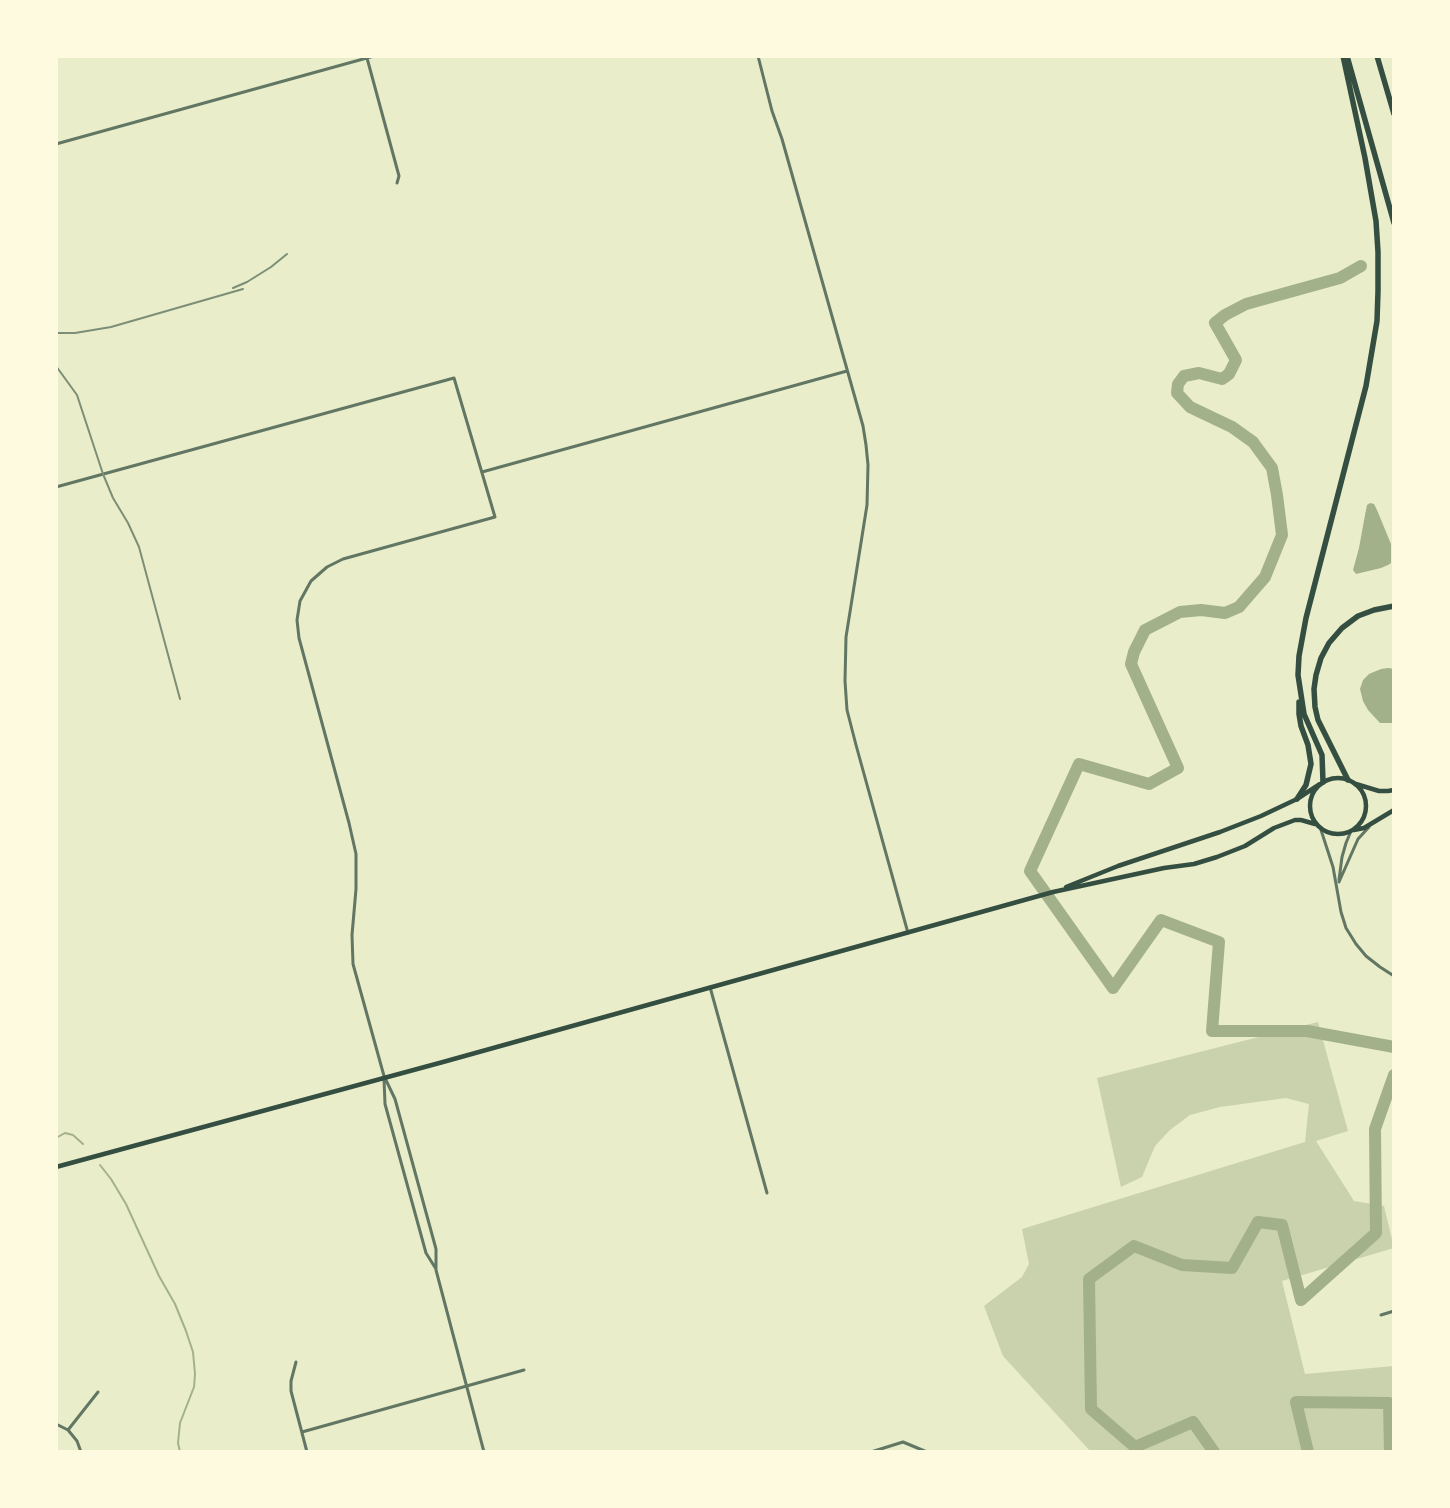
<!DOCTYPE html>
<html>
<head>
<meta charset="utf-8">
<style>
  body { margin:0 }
  #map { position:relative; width:1450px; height:1508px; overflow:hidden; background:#e9edc9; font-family:Poppins,sans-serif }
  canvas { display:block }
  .frame { position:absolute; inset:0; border:58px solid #fefae0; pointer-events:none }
</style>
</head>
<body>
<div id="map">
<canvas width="1450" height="1508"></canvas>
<div class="frame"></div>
</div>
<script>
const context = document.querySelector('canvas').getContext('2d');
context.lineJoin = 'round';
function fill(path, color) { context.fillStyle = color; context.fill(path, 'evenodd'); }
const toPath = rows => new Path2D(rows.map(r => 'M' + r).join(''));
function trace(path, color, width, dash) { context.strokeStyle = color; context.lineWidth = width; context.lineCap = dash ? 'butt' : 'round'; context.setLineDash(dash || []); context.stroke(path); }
fill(toPath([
  [1318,1022,1348,1131,1316,1141,1354,1201,1384,1206,1394,1248,1282,1281,1305,1374,1394,1366,1394,1452,1091,1452,1003,1356,984,1306,1022,1277,1029,1264,1022,1229,1305,1142,1309,1104,1286,1098,1220,1107,1190,1115,1170,1130,1155,1146,1142,1177,1121,1187,1097,1078]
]), '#cad2ad');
fill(toPath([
  [1370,503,1374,504,1377,510,1391,544,1391,563,1388,565,1381,568,1356,574,1353,570,1359,548,1365,515,1367,505],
  [1388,668,1394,669,1394,723,1380,723,1368,710,1363,701,1360,689,1363,680,1369,674,1381,669]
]), '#a3b18a');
trace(toPath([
  [56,1138,65,1133,73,1135,83,1144],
  [100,1165,111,1179,126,1204,159,1276,175,1304,186,1331,193,1352,195,1374,194,1387,180,1423,178,1443,180,1452]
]), '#a3b18a', 2);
trace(toPath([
  [1361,266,1340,278,1246,304,1225,315,1215,323,1236,360,1229,374,1222,379,1199,373,1184,376,1178,384,1177,393,1190,407,1232,427,1253,442,1272,468,1277,495,1282,535,1265,577,1239,607,1225,613,1201,610,1180,612,1145,630,1134,652,1131,664,1178,768,1149,784,1079,764,1030,871,1113,988,1161,920,1219,942,1212,1031,1307,1031,1394,1047],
  [1214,1452,1193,1422,1135,1447,1091,1409,1089,1279,1134,1246,1182,1265,1232,1268,1258,1222,1282,1225,1301,1300,1376,1233,1375,1129,1394,1075],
  [1308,1452,1296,1402,1389,1403,1390,1452]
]), '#a3b18a', 12);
trace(toPath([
  [758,56,772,111,782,139,863,426,866,445,868,465,867,505,846,637,845,681,847,710,856,745,908,933],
  [367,58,399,176,397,183],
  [56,144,374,56],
  [482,472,847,371],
  [56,487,454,378,495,517,343,559,327,567,311,581,300,601,297,620,299,638,349,823,356,854,356,889,352,935,353,964,384,1076,395,1099,436,1249,436,1270,484,1452],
  [1321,830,1333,867,1341,912,1346,928,1356,944,1366,956,1380,967,1394,976],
  [1339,880,1342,857,1346,843,1351,831],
  [1339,882,1358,839,1369,827],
  [710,987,767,1193],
  [384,1079,385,1104,426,1253,436,1269],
  [1381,1315,1394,1311],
  [296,1362,291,1381,291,1391,307,1452],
  [56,1424,68,1430,77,1441,81,1452],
  [68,1430,98,1392],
  [302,1432,524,1370],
  [871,1452,903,1442,927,1452]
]), '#617663', 3);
trace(toPath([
  '1310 806a28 28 0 1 1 56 0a28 28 0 1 1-56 0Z',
  [1356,784,1379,791,1388,791,1394,790],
  [1354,830,1364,828,1394,810],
  [1066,887,1118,866,1220,832,1261,816,1297,799,1320,784],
  [56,1167,443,1062,1053,892,1164,868,1194,864,1217,857,1245,846,1274,828,1295,820,1301,820,1315,824]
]), '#344e41', 4.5);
trace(toPath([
  [1347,56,1394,223],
  [1377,56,1394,114],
  [1348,780,1318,720,1315,707,1314,689,1316,675,1321,658,1329,643,1342,628,1358,616,1374,610,1394,606],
  [1323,782,1322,755,1304,714,1298,675,1299,656,1306,618,1366,386,1377,321,1378,291,1378,252,1376,221,1365,158,1343,56],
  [1297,799,1306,785,1311,764,1308,745,1301,726,1299,714,1299,702]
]), '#344e41', 5.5);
trace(toPath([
  [233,288,247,282,271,267,287,254],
  [56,333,75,333,111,327,243,289],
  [56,366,77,395,103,474,113,498,128,523,139,547,180,699]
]), '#7c8e77', 2);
</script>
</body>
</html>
